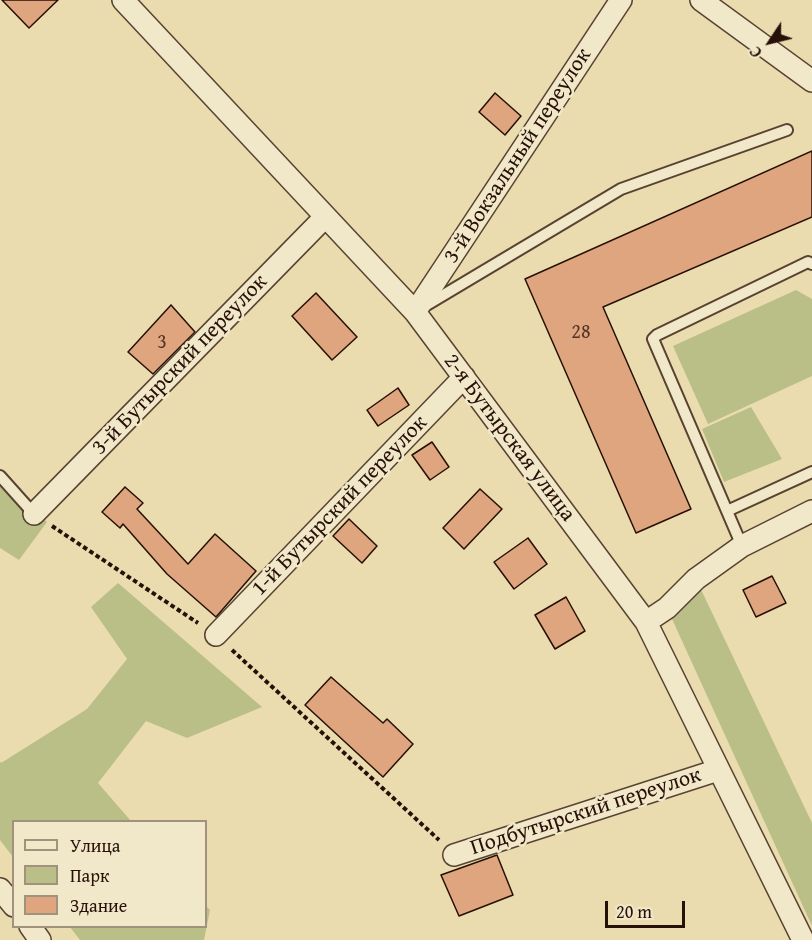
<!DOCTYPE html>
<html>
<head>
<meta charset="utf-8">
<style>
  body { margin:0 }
  #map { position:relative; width:812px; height:940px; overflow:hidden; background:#eadcae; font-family:"Gentium Book Plus",serif }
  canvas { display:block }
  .legend { position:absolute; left:12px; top:820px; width:195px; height:108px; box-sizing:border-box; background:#f1e8ca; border:2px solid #a0927c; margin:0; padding:8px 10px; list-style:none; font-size:18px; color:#271008 }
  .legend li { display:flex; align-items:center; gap:12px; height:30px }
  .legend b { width:30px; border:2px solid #a0927c }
  .north { position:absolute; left:740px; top:12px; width:60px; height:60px; -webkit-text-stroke:4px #f1e8ca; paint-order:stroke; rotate:235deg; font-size:16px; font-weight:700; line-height:24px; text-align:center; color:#271008 }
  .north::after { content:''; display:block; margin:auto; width:21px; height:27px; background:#271008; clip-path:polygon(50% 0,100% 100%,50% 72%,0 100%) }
  .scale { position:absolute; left:605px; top:901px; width:80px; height:27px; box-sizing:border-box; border:3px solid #271008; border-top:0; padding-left:8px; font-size:18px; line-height:21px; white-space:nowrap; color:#271008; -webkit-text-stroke:4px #f1e8ca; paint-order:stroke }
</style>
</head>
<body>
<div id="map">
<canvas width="812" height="940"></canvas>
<ul class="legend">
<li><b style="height:8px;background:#f1e8ca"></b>Улица</li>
<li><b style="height:16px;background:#babf88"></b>Парк</li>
<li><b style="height:16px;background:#dea57e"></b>Здание</li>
</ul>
<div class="north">С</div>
<div class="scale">20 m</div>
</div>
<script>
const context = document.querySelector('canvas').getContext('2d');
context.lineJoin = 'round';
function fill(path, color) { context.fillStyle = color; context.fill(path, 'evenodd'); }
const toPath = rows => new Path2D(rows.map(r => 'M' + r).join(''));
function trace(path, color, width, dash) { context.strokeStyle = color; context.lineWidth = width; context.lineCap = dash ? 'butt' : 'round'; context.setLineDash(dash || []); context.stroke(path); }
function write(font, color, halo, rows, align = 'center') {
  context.font = font + ' "Gentium Book Plus",serif'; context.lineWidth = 5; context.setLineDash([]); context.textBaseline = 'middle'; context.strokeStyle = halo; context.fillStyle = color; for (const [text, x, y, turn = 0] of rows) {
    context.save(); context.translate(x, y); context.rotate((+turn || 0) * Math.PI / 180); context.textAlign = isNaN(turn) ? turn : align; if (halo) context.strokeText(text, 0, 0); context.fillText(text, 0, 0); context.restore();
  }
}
fill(toPath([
  [796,290,812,299,812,376,708,424,673,346],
  [751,407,782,459,724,482,702,429],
  [0,480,47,522,19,560,0,548],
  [696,579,812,823,812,926,667,608],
  [118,583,262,707,187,738,146,721,98,783,131,821,14,822,13,857,0,840,0,761,1,763,87,709,127,659,91,607],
  [206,906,210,910,204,940,80,940,70,927,206,926]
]), '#babf88');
const building = toPath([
  [2,0,58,0,29,28,2,0],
  [495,93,521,116,505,135,479,112,495,93],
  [812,151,812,217,603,307,691,509,636,533,525,279,812,151],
  [316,293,357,337,332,360,292,316,316,293],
  [171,305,195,332,153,374,128,352,171,305],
  [398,388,409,405,378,426,367,410,398,388],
  [432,442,449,467,430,480,412,455,432,442],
  [125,487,143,503,137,509,188,564,215,534,256,571,216,617,167,574,123,524,120,528,102,512,125,487],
  [480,489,502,509,464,549,443,528,480,489],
  [349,519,377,546,362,563,333,536,349,519],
  [528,538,547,564,514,589,494,562,528,538],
  [772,576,786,603,756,617,743,590,772,576],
  [566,597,585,631,555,649,535,615,566,597],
  [331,677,383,723,387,719,413,744,383,777,305,705,331,677],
  [497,855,513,895,459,916,441,875,497,855]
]);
fill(building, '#dea57e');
trace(building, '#271008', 1.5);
const lane = toPath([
  [425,306,621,189,787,130],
  [0,476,34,514],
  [727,511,812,472],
  [742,546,653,339,657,335,808,262,812,264]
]);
const street = toPath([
  [123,0,415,312,646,622,803,940],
  [701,0,812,81],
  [415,312,621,0],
  [34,514,325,217],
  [646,622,667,608,696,579,742,546,812,511],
  [216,635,464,377],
  [454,855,718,770],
  [0,889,14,906],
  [30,926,40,940]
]);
trace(lane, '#584332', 14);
trace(street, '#584332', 24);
trace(toPath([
  [52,526,198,623],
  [232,650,439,840]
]), '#271008', 4, [4.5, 3]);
trace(lane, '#f1e8ca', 10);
trace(street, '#f1e8ca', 21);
write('20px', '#553526', null, [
  ["28",581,333],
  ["3",162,343]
]);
write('22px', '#271008', '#f1e8ca', [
  ["3-й Вокзальный переулок",518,156,-57],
  ["3-й Бутырский переулок",180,365,-46],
  ["2-я Бутырская улица",509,438,53],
  ["1-й Бутырский переулок",340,506,-46],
  ["Подбутырский переулок",586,812,-18]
]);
</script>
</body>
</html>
